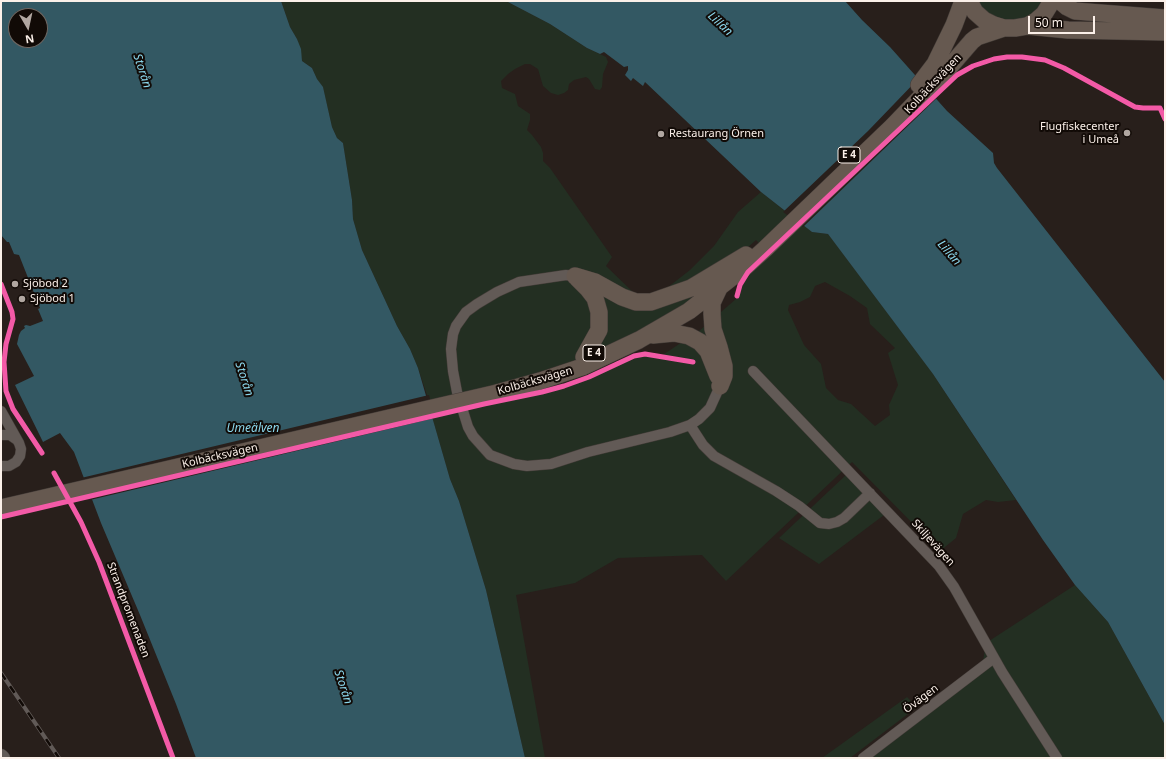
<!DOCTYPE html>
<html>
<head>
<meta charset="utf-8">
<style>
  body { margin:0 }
  #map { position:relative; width:1166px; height:759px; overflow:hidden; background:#281f1b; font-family:"Noto Sans",sans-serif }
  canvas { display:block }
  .frame { position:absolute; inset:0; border:2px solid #fbf0e9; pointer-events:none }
  .north { position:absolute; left:8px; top:8px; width:40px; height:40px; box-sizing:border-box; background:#110a06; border:1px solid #6f6661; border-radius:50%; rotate:171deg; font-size:11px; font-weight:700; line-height:16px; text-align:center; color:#fbf0e9 }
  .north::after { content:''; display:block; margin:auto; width:14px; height:18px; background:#b1a7a1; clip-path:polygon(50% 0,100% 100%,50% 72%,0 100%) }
  .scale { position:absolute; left:1028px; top:16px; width:67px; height:18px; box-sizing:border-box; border:2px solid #fbf0e9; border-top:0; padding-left:5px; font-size:12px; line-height:14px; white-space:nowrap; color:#fbf0e9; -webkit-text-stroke:3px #110a06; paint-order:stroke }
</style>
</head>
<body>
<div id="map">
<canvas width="1166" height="759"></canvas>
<div class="frame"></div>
<div class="north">N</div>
<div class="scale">50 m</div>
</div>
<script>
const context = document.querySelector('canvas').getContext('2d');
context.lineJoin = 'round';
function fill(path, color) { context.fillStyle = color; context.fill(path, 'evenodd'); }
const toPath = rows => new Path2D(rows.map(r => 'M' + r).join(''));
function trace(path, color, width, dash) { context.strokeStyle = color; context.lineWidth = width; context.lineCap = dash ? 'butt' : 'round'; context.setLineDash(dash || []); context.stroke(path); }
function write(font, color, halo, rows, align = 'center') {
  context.font = font + ' "Noto Sans",sans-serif'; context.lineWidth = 4; context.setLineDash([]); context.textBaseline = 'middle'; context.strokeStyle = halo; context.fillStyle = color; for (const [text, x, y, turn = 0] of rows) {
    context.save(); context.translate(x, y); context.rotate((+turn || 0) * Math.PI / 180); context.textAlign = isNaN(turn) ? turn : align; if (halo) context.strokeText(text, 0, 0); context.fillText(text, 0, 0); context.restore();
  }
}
fill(toPath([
  [281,1,506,1,550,24,587,48,606,57,608,62,603,74,602,87,600,90,595,89,589,79,586,77,574,80,569,84,568,90,564,93,558,95,551,93,543,86,538,69,530,64,525,64,515,69,508,74,501,81,502,88,515,94,518,106,530,114,530,120,527,130,532,135,541,147,543,153,543,161,550,168,612,257,606,266,637,296,663,291,690,270,714,246,738,212,761,192,795,219,765,249,756,240,686,303,635,333,579,359,431,407,418,368,410,349,397,326,362,250,353,219,352,200,343,143,337,138,332,127,323,88,317,79,312,68,302,61,297,39,290,27],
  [975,1,1045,1,1043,6,1023,22,998,22],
  [802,223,812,232,828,234,933,374,1016,500,998,502,986,500,963,514,956,538,940,551,852,462,726,581,702,555,618,558,575,583,516,595,545,758,525,758,486,590,459,501,450,479,432,417,484,404,542,392,564,386,589,377,634,356,645,354,661,356,699,331,736,299,740,285,743,278],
  [825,282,850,296,867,308,870,324,895,348,888,353,898,385,889,405,890,415,875,426,851,404,838,400,826,388,821,364,804,345,788,310,789,305,800,302,810,297,815,286],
  [846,475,884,515,819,564,779,538],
  [1075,585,1108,622,1165,725,1165,758,863,758,982,667,986,643],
  [907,697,917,707,850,758,822,758]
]), '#232f22');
fill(toPath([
  [1,1,281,1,290,27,297,39,301,49,302,61,312,68,317,79,323,87,332,127,337,138,343,143,352,200,353,219,362,250,397,326,410,349,418,368,450,479,459,501,486,590,525,758,196,758,176,704,140,615,101,523,74,452,60,433,43,442,15,385,34,376,17,344,19,335,21,331,25,328,24,326,26,325,30,326,43,321,38,309,40,308,19,255,14,254,9,242,7,242,1,235],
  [16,16,40,16,40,40,16,40],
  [506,1,845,1,862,20,890,47,947,111,993,153,994,163,997,168,1165,382,1165,725,1108,622,1075,585,1043,540,933,374,828,234,812,232,761,192,645,82,643,86,633,78,631,81,625,75,628,70,628,66,624,67,604,52,600,54,587,48,550,24]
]), '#335863');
fill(toPath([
  [920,77,938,97,803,227,783,212,868,131],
  [429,395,435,418,90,500,81,478]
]), '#281f1b');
const minor = toPath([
  [575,276,566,275,519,282,497,292,477,304,466,312,456,326,453,334,451,349,453,371,457,392,468,427,473,436,490,455,514,464,527,466,551,464,588,452,670,432,690,425],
  [753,371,939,566,954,587,1002,672,1057,758],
  [720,386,710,408,699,419,690,425,703,445,714,456,776,491,799,506,820,523,829,524,837,522,844,518,870,493],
  [1,411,19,443,21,449,20,456,16,462,9,466,1,466],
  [1,435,10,435,17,440],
  [863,758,994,658]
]);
const secondary = toPath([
  [1,756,3,758]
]);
const trunk = toPath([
  [969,1,975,12,984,20,994,25,1004,28,1015,28,1027,26,1036,21,1044,14,1052,1],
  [1060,1,1067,7,1075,11,1165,18],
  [1027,26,1068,30,1165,32],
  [919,85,935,64,954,25,963,1],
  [575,276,595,282,622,297,636,302,651,302,691,288,746,255],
  [577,278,588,289,595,298,599,312,599,330,584,357],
  [653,335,674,333,689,336,700,342,708,351,718,376],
  [720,386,724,376,724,366,719,347,713,329,712,314,712,303,720,286],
  [497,393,540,381,582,367,639,340,689,311,745,267,765,249,892,127,946,71,972,41,977,37,1004,28]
]);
trace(minor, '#433c38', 11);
trace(secondary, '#433c38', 15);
trace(trunk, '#433c38', 18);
trace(minor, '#625a56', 10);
trace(secondary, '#625a56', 14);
trace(trunk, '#665950', 17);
const rail = toPath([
  [1,673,59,758]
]);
trace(rail, '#615a57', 4);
trace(rail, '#110a06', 2.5, [8]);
const trunkBridge = toPath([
  [1,508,497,393]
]);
trace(trunkBridge, '#433c38', 18, []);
trace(trunkBridge, '#665950', 17);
trace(toPath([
  [1,284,12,312,13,319,6,344,4,362,6,391,13,409,42,453],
  [737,296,740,285,748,272,957,75,973,66,994,59,1007,57,1022,57,1045,60,1064,68,1135,107,1143,108,1160,108,1165,119],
  [54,473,81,522,99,562,173,758],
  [1,517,484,404,542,392,564,386,589,377,634,356,645,354,693,362]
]), '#f35aa7', 5);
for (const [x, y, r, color] of [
  [1127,133,4,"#b1a7a1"],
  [661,134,4,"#b1a7a1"],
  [15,284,4,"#b1a7a1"],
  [22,299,4,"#b1a7a1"]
]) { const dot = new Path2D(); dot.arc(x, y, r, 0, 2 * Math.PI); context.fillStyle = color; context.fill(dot); trace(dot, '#110a06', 1.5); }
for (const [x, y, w] of [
  [849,155,22],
  [594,353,22]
]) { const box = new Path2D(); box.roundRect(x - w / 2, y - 8, w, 16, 3); context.fillStyle = '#110a06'; context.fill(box); trace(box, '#fbf0e9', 1); }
write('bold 10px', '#fbf0e9', null, [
  ["E 4",849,155],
  ["E 4",594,353]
]);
write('11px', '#fbf0e9', '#110a06', [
  ["Kolbäcksvägen",933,84,-47],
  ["Kolbäcksvägen",535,381,-16],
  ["Kolbäcksvägen",220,456,-13],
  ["Skiljevägen",933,543,48],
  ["Strandpromenaden",128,610,69],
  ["Övägen",921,699,-37]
]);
write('11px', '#fbf0e9', '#110a06', [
  ["Flugfiskecenter",1119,127,"right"],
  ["i Umeå",1119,140,"right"],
  ["Restaurang Örnen",669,134],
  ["Sjöbod 2",23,284],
  ["Sjöbod 1",30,299]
], 'left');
write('italic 12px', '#8bd7ec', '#110a06', [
  ["Lillån",720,24,43],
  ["Storån",142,71,72],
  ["Lillån",949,253,49],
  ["Storån",244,379,72],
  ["Umeälven",253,429],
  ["Storån",343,687,72]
]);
</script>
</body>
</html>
